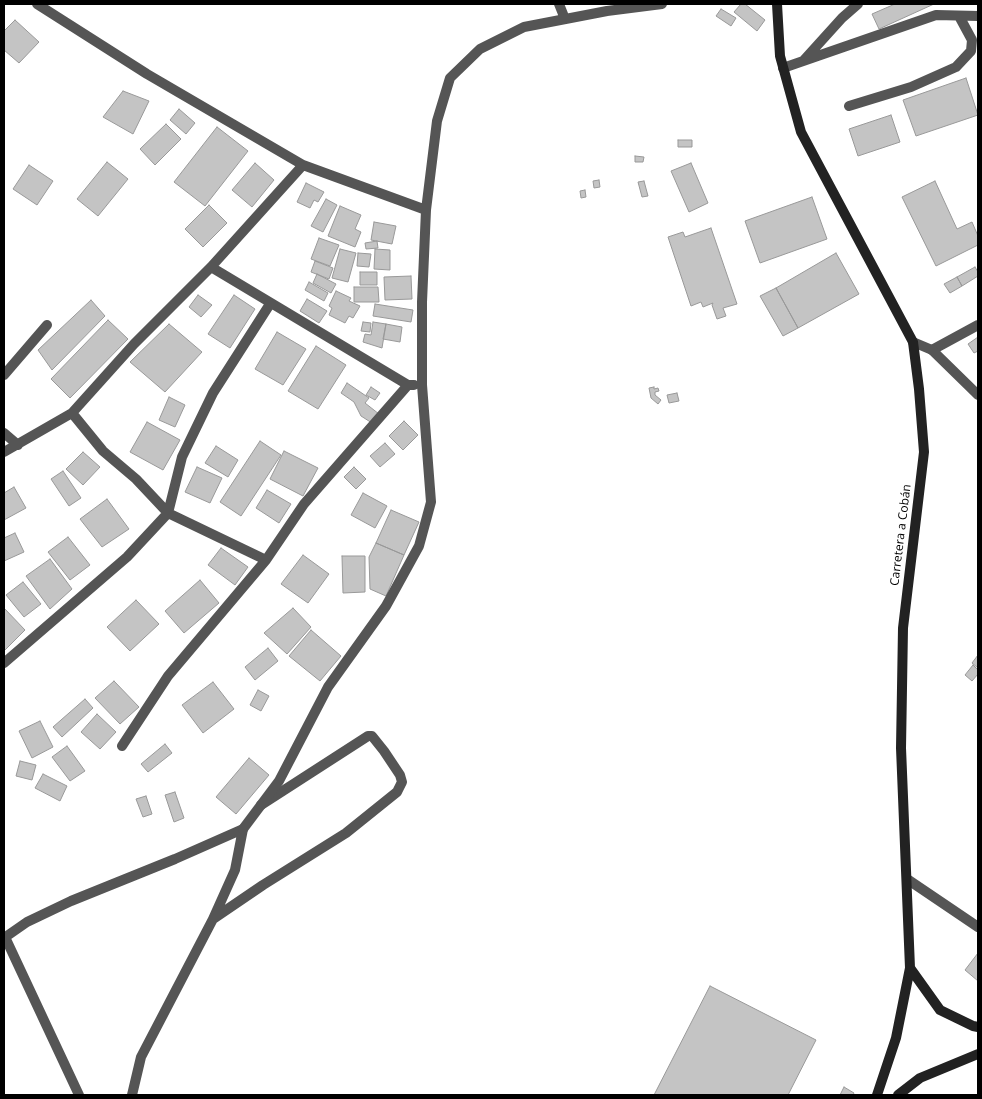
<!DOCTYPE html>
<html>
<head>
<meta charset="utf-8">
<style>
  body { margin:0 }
  #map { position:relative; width:982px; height:1099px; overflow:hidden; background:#fff; font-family:"Open Sans",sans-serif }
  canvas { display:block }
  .frame { position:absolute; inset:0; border:5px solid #000; pointer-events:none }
</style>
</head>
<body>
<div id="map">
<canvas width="982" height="1099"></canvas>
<div class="frame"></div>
</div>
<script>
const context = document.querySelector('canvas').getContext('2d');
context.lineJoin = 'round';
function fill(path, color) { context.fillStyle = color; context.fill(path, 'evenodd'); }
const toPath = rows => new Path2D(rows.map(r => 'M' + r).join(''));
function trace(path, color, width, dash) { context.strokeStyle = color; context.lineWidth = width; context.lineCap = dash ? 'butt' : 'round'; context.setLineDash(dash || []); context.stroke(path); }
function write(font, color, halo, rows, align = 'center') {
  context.font = font + ' "Open Sans",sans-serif'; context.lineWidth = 4; context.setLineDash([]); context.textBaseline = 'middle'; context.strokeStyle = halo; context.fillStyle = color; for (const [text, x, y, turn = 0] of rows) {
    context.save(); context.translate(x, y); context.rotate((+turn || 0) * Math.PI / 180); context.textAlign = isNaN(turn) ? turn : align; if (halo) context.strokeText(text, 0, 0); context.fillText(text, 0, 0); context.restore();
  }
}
const building = toPath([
  [741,4,745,4,765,20,757,31,734,12,741,4],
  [895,4,934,4,879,29,872,14,895,4],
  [721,9,736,18,731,26,716,16,721,9],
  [15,20,39,42,19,63,4,50,4,31,15,20],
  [966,78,978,115,916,136,903,100,966,78],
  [123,91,149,101,133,134,103,117,123,91],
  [179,109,195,123,186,134,170,120,179,109],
  [891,115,900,142,858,156,849,129,891,115],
  [166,124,181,139,155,165,140,149,166,124],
  [217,127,248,151,205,206,174,182,217,127],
  [678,140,692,140,692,147,678,147,678,140],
  [635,156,644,157,643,162,635,162,635,156],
  [107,162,128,179,98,216,77,199,107,162],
  [255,163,274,180,252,207,232,190,255,163],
  [691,163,708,203,689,212,671,171,691,163],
  [29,165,53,181,37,205,13,189,29,165],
  [599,180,600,187,594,188,593,181,599,180],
  [644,181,648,196,642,197,638,182,644,181],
  [935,181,957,229,972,222,978,236,978,245,936,266,902,197,935,181],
  [306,183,324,192,318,202,314,200,310,208,297,202,306,183],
  [585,190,586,197,581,198,580,191,585,190],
  [812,197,827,239,760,263,745,221,812,197],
  [326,199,337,205,323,232,311,226,326,199],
  [209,205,227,223,203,247,185,229,209,205],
  [340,206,361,215,355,229,361,232,355,247,328,236,340,206],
  [374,222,396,226,392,244,371,240,374,222],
  [711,228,737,304,723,308,726,316,717,319,712,305,713,303,703,307,701,302,691,306,668,237,683,232,685,237,711,228],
  [319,238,339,245,330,266,311,259,319,238],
  [377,241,378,248,366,249,365,243,377,241],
  [340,249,356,253,348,282,332,278,340,249],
  [375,249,390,250,390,270,374,269,375,249],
  [358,253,371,254,369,267,357,266,358,253],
  [836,253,859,294,798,328,776,288,836,253],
  [315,261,333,268,329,279,311,272,315,261],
  [975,267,978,272,978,276,962,286,957,277,975,267],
  [360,272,377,272,377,285,360,285,360,272],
  [317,274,336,284,331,293,313,283,317,274],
  [411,276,412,299,385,300,384,277,411,276],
  [957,277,962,286,950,293,944,284,957,277],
  [309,282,328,293,324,301,305,290,309,282],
  [354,287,378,287,379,302,354,302,354,287],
  [776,288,798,328,783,336,760,296,776,288],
  [336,291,351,298,349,301,360,306,353,318,349,316,345,323,329,315,332,308,329,306,336,291],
  [198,295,212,305,201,317,189,307,198,295],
  [234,295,255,309,230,348,208,334,234,295],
  [307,299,327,311,319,323,300,311,307,299],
  [91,300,105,316,52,370,38,350,91,300],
  [375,304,413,310,411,322,373,316,375,304],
  [108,320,128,339,70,398,51,379,108,320],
  [363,322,371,323,370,332,361,331,363,322],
  [373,322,386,324,382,348,363,342,365,334,371,335,373,322],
  [169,324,202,352,165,392,130,362,169,324],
  [386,324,402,327,400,342,383,339,386,324],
  [277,332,306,349,283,385,255,369,277,332],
  [978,337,978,351,974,353,968,344,978,337],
  [316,346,346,365,318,409,288,391,316,346],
  [347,383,369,398,365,403,379,414,372,423,361,416,354,402,341,393,347,383],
  [371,387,380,393,375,400,366,395,371,387],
  [654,387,654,389,658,388,659,391,655,392,655,395,661,400,658,404,651,398,649,388,654,387],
  [677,393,679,401,669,403,667,395,677,393],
  [169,397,185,405,175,427,159,420,169,397],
  [404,421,418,435,403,450,389,436,404,421],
  [147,422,180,440,163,470,130,452,147,422],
  [260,441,281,455,241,516,220,502,260,441],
  [385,443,395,454,380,467,370,456,385,443],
  [216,446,238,460,228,477,205,463,216,446],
  [284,451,318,468,303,496,270,479,284,451],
  [83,452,100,467,83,485,66,469,83,452],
  [197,467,222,478,210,503,185,492,197,467],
  [354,467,366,479,356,489,344,477,354,467],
  [63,471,81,498,69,506,51,479,63,471],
  [14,487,26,508,4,520,4,493,14,487],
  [267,490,291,504,279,523,256,508,267,490],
  [363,493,387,506,375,528,351,515,363,493],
  [107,499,129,529,102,547,80,519,107,499],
  [391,510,419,522,404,555,376,543,391,510],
  [15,533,24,552,4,561,4,538,15,533],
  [68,537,90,565,70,580,48,552,68,537],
  [376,543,404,555,386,596,370,589,369,557,376,543],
  [221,548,248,567,235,585,208,565,221,548],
  [303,555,329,574,308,603,281,584,303,555],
  [342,556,365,556,365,592,343,593,342,556],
  [50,559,72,589,50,609,26,576,50,559],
  [200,580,219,603,184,633,165,611,200,580],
  [23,582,41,604,24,617,6,595,23,582],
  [136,600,159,624,130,651,107,627,136,600],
  [4,608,25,630,4,651,4,608],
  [293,608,311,627,287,654,264,633,293,608],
  [311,630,341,656,320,681,289,656,311,630],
  [268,648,278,661,255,680,245,667,268,648],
  [978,655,978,668,972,663,978,655],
  [973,665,978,670,978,674,972,681,965,675,973,665],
  [114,681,139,707,120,724,95,698,114,681],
  [213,682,234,709,203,733,182,705,213,682],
  [258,690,269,696,261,711,250,705,258,690],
  [85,699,93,708,62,737,53,727,85,699],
  [97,714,116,732,100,749,81,732,97,714],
  [40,721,53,747,32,758,19,731,40,721],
  [165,744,172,753,148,772,141,764,165,744],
  [67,746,85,771,70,781,52,757,67,746],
  [249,758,269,775,236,814,216,797,249,758],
  [20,761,36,765,32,780,16,776,20,761],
  [43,774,67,786,60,801,35,788,43,774],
  [175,792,184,818,174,822,165,795,175,792],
  [146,796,152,814,143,817,136,799,146,796],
  [978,953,978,981,965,970,978,953],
  [710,986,816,1040,788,1095,654,1095,710,986],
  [844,1087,854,1093,853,1095,840,1095,844,1087]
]);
fill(building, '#c4c4c4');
trace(building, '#999', 1);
trace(toPath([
  [804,60,842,18,858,4],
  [783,68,936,15,978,16],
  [849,106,911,87,956,67,971,51,972,40,959,16],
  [932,350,978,325],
  [4,375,47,325],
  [907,879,978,927],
  [213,919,263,885,346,833,397,792,402,782,400,775,384,751,372,736,368,736,261,805],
  [5,937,79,1095],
  [4,938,27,922,71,901,175,859,243,829],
  [132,1095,141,1057,213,919,235,870,243,829]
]), '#555', 10);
trace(toPath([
  [37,4,147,74,303,165,426,210],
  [559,4,565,19],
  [211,267,408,385,414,385],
  [913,342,932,350,978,395],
  [72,413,103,451,136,479,168,513,266,560],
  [4,433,18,445],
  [4,452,72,413,134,344,211,267,303,165],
  [4,663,127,557,168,513,182,457,213,393,270,304],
  [122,746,168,676,266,560,304,504,408,385],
  [243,829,279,781,328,687,386,606,419,546,431,502,422,385,422,302,426,210,437,121,450,78,480,49,524,27,607,11,662,4]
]), '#555', 10);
trace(toPath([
  [777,4,780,56,801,132,913,342,919,389,924,452,903,628,901,748,910,968,896,1038,877,1095],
  [910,968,940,1010,973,1026,978,1027],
  [898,1095,920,1078,978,1054]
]), '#222', 10);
write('12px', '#000', '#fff', [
  ["Carretera a Cobán",901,535,-83]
]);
</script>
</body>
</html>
